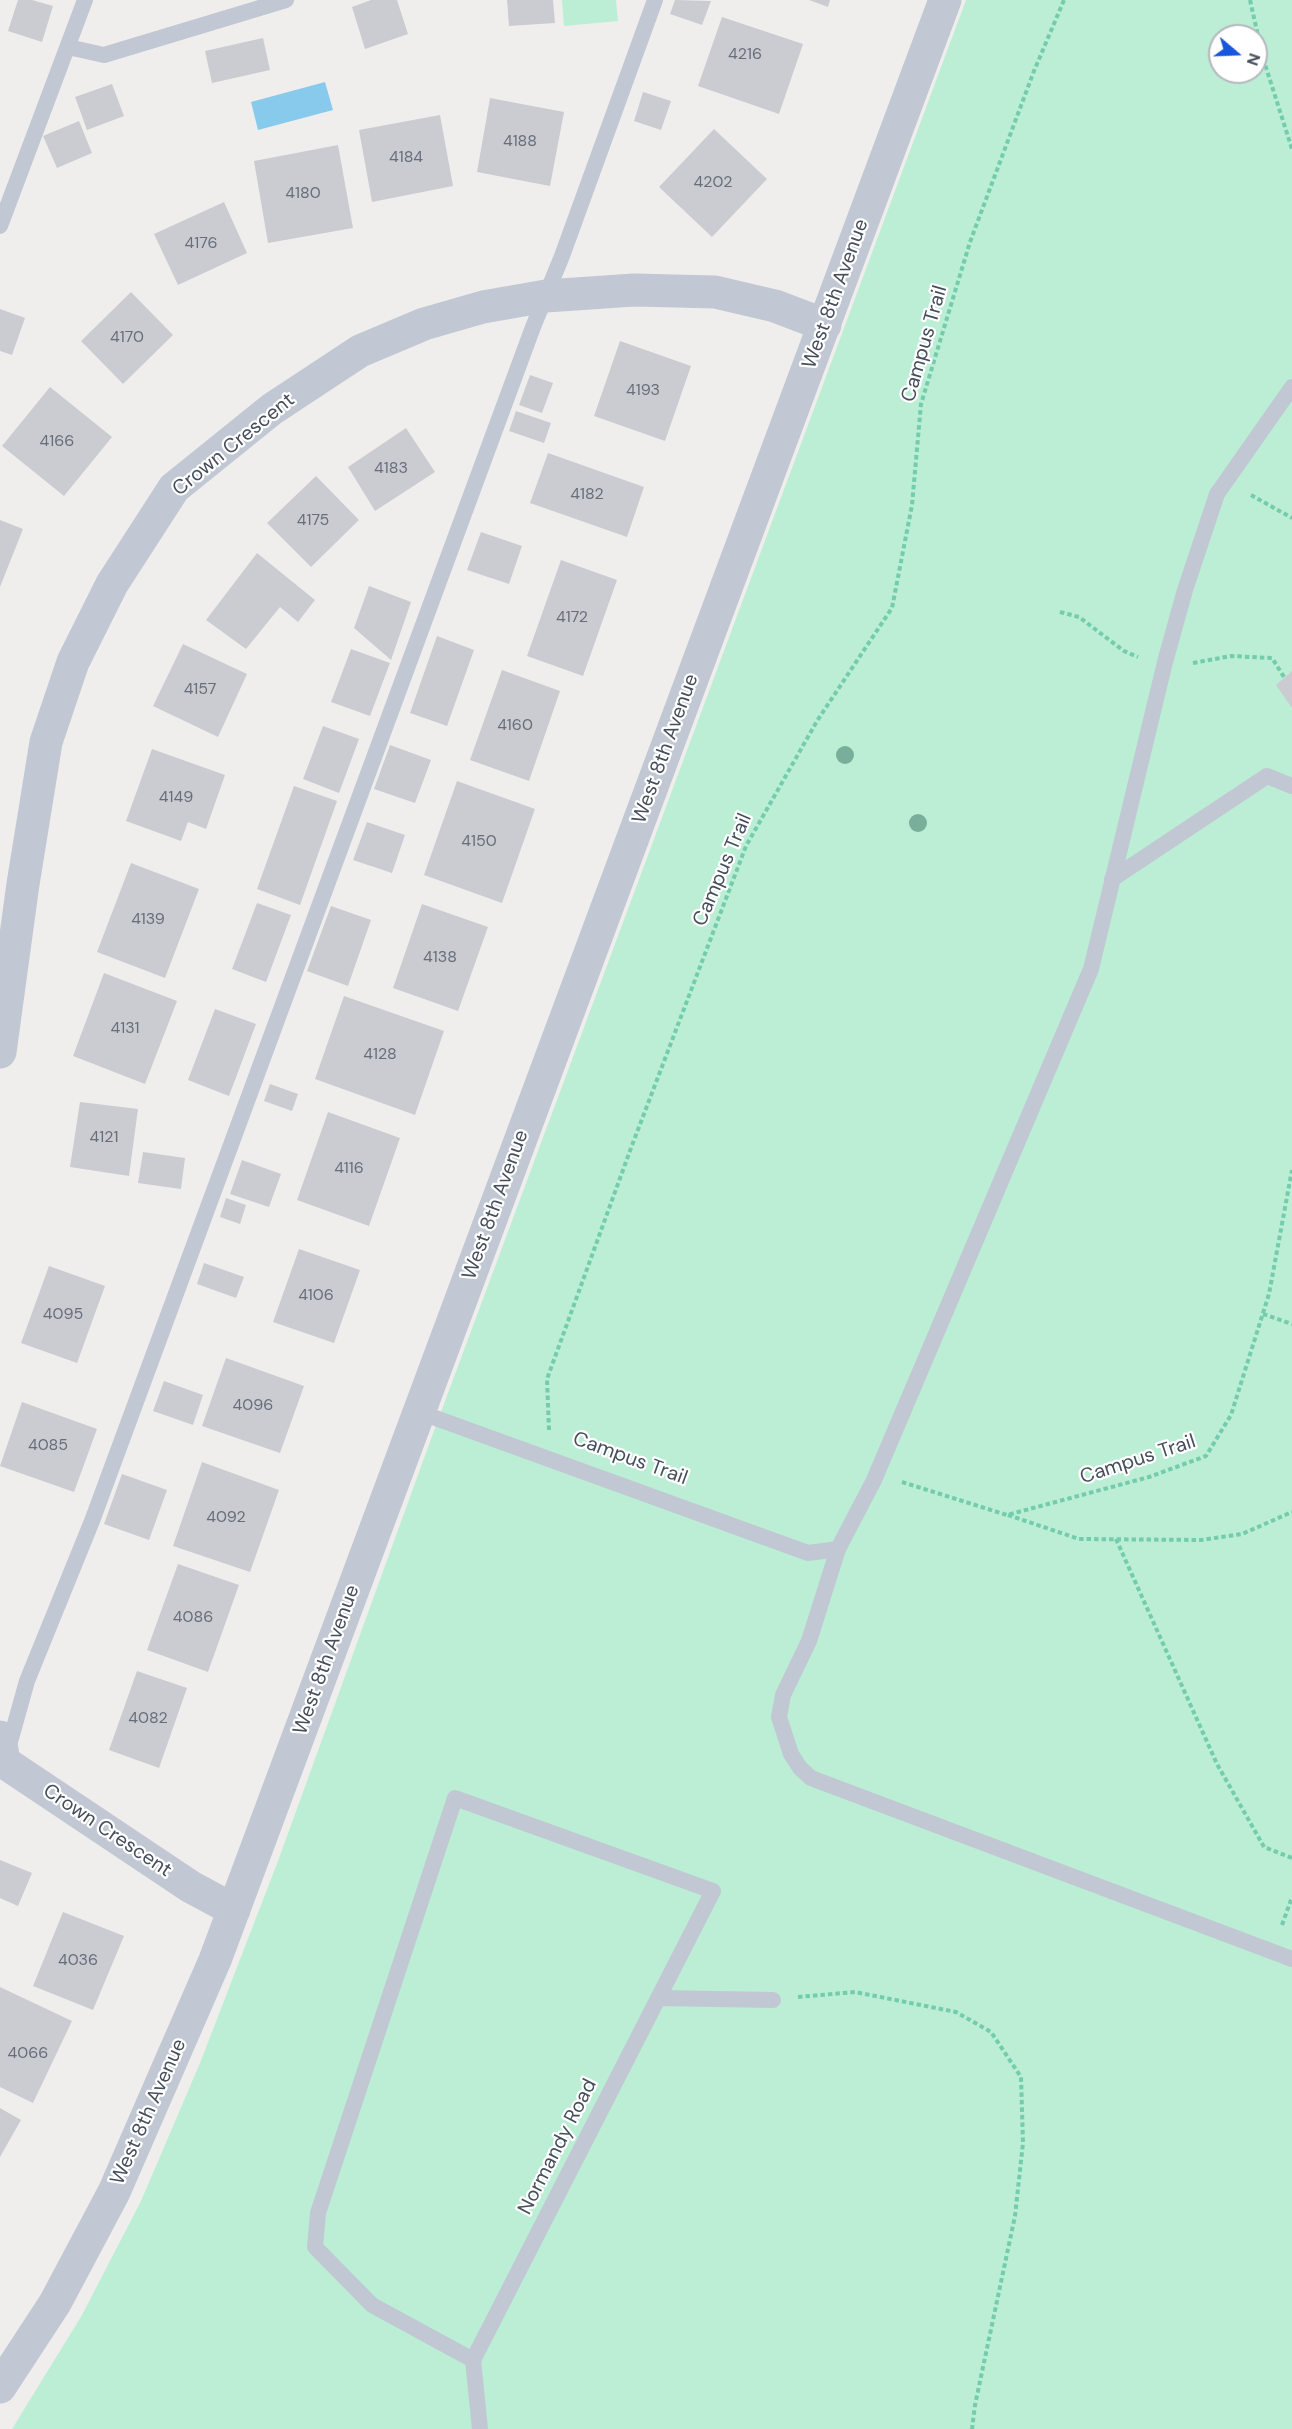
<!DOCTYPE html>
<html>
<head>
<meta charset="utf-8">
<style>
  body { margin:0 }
  #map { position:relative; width:1292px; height:2429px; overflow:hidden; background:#f0eeed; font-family:"DM Sans",sans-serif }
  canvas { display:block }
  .north { position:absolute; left:1208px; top:24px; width:60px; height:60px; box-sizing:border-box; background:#fff; border:2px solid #b5b8bd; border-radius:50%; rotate:109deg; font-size:16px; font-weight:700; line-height:24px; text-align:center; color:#464e5b }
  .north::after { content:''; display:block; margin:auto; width:21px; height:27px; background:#1956de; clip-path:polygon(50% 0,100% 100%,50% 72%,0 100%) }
</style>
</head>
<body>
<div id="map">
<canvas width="1292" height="2429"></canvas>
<div class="north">N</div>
</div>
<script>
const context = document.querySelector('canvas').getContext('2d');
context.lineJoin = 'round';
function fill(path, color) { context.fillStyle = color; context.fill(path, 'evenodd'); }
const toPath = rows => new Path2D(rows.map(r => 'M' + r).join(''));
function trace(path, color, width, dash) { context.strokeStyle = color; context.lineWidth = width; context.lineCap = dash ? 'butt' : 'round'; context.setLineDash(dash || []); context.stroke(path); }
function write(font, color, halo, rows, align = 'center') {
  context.font = font + ' "DM Sans",sans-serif'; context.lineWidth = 4.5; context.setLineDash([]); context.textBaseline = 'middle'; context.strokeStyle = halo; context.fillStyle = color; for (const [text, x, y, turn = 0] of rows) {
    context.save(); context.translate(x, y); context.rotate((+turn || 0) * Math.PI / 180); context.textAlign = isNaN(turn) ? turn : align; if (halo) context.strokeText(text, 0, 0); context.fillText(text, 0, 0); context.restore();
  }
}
fill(toPath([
  [562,0,616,0,618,21,564,26],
  [966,0,1292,0,1292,2429,12,2429,82,2315,141,2201,200,2063,278,1861,435,1428],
  [1220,36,1256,36,1256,72,1220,72]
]), '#bbeed5');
fill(toPath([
  [325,82,333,110,258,130,251,102]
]), '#88caeb');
fill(toPath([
  [18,0,32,0,53,6,42,42,8,31],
  [371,0,397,0,408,34,365,49,352,7],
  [507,0,553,0,555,23,509,26],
  [675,0,711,1,702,25,670,14],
  [809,0,830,0,828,7],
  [722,17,803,44,779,114,698,86],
  [263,38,270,70,212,83,205,51],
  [112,84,124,116,87,130,75,97],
  [643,92,671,101,661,130,634,121],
  [490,98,564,112,550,186,477,172],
  [440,115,453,186,372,202,359,130],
  [79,121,92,153,57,168,43,136],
  [714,129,767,179,712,237,659,187],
  [338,145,353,228,268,243,254,161],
  [224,202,247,253,178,285,154,234],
  [131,292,173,335,123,384,81,341],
  [0,309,25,318,12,355,0,351],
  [620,341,691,366,665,441,594,416],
  [530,375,553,383,542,413,519,405],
  [50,387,112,437,64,496,2,446],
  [516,411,551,423,544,443,509,431],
  [406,428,435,472,375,511,348,467],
  [548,453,644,487,627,537,530,503],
  [316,476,359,520,311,567,267,523],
  [0,520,23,529,0,587],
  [481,532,522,546,509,584,467,570],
  [257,553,315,600,298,622,280,607,246,649,206,620],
  [561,560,617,580,583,676,527,656],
  [369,586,411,602,391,660,354,628],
  [437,636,474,650,447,726,410,713],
  [183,644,247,674,218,737,153,706],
  [351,649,390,663,370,716,331,702],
  [502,670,560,691,529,781,470,760],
  [1292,671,1292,708,1276,685],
  [323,726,359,739,339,793,303,779],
  [390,745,431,760,415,803,374,789],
  [152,749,225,775,206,829,188,822,181,841,126,821],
  [457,781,535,809,502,903,424,875],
  [294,786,337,801,300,905,257,889],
  [367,822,405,835,392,873,353,860],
  [131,863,199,889,165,978,97,952],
  [257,903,291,915,266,982,232,969],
  [422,904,488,927,458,1011,393,988],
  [331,906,371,920,348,986,307,971],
  [104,973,177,1001,145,1084,73,1056],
  [344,996,444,1031,415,1115,315,1079],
  [215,1009,256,1024,229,1096,188,1080],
  [270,1084,298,1094,292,1111,264,1101],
  [80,1102,138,1109,129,1176,70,1167],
  [328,1112,400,1138,369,1226,297,1200],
  [143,1152,185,1158,181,1189,138,1183],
  [242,1160,281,1174,269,1207,230,1194],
  [226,1198,246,1205,240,1224,220,1217],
  [299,1249,360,1270,334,1343,273,1322],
  [204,1263,244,1277,236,1298,197,1284],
  [49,1266,105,1286,77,1363,21,1343],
  [226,1358,304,1386,280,1453,202,1426],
  [164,1381,203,1395,193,1425,153,1411],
  [22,1402,97,1429,74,1492,0,1466],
  [202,1462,279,1490,250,1572,173,1546],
  [122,1474,167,1490,149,1540,104,1524],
  [178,1564,239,1585,208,1672,147,1650],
  [137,1671,187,1688,159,1768,109,1750],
  [0,1860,32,1873,18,1906,0,1898],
  [63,1912,124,1936,93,2010,33,1986],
  [0,1987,72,2021,33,2103,0,2087],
  [0,2108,21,2120,0,2157]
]), '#caccd2');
trace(toPath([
  [1250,0,1263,58,1292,149],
  [1251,495,1292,518],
  [1060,612,1079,617,1124,651,1138,657],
  [1193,663,1231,656,1272,658,1284,677],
  [1263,1314,1292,1324],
  [549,1430,547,1379,631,1148,746,846,817,721,892,608,912,505,921,404,970,242,1034,71,1064,0],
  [902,1482,1007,1515,1149,1477,1206,1456,1231,1415,1269,1294,1292,1170],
  [1008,1515,1079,1539,1201,1540,1242,1534,1292,1512],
  [1116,1539,1217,1764,1264,1847,1292,1858],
  [1282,1925,1292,1897],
  [798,1997,855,1992,956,2012,991,2032,1021,2077,1023,2143,1015,2216,975,2405,972,2429]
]), '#73ccab', 4, [4.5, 3]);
trace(toPath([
  [68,47,104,55,286,0],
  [0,226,85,0],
  [1292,387,1217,494,1185,590,1165,662,1091,969,874,1480,838,1549,809,1641,783,1695,779,1717,791,1754,800,1768,811,1778,1292,1959],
  [1112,879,1267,776,1292,786],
  [419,1412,808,1553,838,1549],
  [8,1749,27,1681,92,1521,533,327,562,256,655,0],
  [658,1998,773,2000],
  [473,2360,372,2305,315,2247,318,2213,455,1798,713,1891,473,2360,480,2429]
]), '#c1c8d3', 16);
trace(toPath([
  [0,1052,23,884,46,742,73,662,112,584,174,488,272,409,360,351,424,324,483,307,546,296,634,290,715,292,775,306,825,325],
  [0,1737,4,1762,191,1887,234,1910],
  [0,2387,55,2303,114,2192,215,1960,945,0]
]), '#c1c8d3', 33);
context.fillStyle = '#79af9a';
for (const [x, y] of [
  [845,755],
  [918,823]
]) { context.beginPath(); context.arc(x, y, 9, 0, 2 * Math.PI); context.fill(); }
write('16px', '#676e79', null, [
  ["4216",745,55],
  ["4188",520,142],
  ["4184",406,158],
  ["4202",713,183],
  ["4180",303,194],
  ["4176",201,244],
  ["4170",127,338],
  ["4193",643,391],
  ["4166",57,442],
  ["4183",391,469],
  ["4182",587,495],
  ["4175",313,521],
  ["4172",572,618],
  ["4157",200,690],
  ["4160",515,726],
  ["4149",176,798],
  ["4150",479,842],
  ["4139",148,920],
  ["4138",440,958],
  ["4131",125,1029],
  ["4128",380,1055],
  ["4121",104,1138],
  ["4116",349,1169],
  ["4106",316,1296],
  ["4095",63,1315],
  ["4096",253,1406],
  ["4085",48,1446],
  ["4092",226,1518],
  ["4086",193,1618],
  ["4082",148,1719],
  ["4036",78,1961],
  ["4066",28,2054]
]);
write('20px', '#464e5b', '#fff', [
  ["West 8th Avenue",836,294,-70],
  ["Campus Trail",925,344,-74],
  ["Crown Crescent",234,445,-39],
  ["West 8th Avenue",666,749,-70],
  ["Campus Trail",723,870,-67],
  ["West 8th Avenue",496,1205,-70],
  ["Campus Trail",630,1459,20],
  ["Campus Trail",1138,1460,-18],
  ["West 8th Avenue",327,1660,-70],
  ["Crown Crescent",107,1831,34],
  ["West 8th Avenue",149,2112,-66],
  ["Normandy Road",558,2147,-63]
]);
</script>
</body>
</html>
